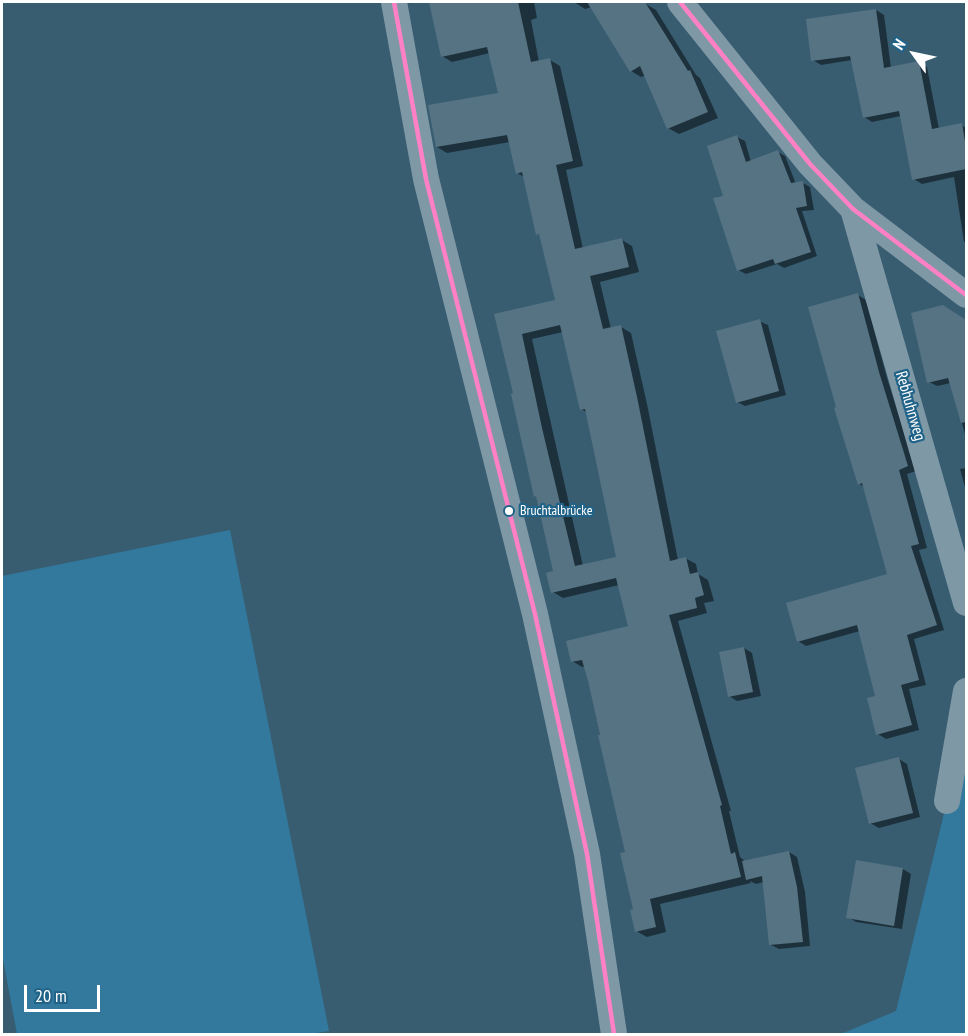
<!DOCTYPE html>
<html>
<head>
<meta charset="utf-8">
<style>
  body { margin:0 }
  #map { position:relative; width:968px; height:1036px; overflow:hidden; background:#385d71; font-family:"PT Sans Narrow",sans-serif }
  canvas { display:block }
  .frame { position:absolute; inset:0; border:3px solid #fff; pointer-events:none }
  .north { position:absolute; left:884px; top:24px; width:60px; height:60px; -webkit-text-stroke:4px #216388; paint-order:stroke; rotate:303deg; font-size:16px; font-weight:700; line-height:24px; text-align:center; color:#fff }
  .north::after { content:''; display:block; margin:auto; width:21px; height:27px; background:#fff; clip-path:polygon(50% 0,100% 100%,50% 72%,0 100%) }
  .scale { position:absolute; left:24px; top:985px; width:76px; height:27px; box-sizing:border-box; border:3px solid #fff; border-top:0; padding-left:8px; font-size:18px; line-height:21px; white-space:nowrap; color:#fff; -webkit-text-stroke:4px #216388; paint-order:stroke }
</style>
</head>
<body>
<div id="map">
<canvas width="968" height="1036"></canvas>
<div class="frame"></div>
<div class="north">N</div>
<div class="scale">20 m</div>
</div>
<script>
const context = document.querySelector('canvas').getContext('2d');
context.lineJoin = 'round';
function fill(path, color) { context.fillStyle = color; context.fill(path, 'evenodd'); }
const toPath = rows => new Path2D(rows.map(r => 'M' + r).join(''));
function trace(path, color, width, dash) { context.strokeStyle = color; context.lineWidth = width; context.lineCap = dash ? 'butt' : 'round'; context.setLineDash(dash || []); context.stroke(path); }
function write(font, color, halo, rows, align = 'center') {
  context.font = font + ' "PT Sans Narrow",sans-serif'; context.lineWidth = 4.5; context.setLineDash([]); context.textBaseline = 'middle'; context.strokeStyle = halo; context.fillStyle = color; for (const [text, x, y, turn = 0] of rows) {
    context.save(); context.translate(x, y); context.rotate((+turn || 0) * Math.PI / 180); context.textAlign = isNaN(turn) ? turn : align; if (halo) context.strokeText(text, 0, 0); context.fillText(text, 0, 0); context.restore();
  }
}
fill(toPath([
  [230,530,329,1031,310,1034,17,1034,2,954,2,576],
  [966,691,966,1034,841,1034,896,1011,947,801]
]), '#32799d');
fill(toPath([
  [430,2,534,2,537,18,531,20,539,62,550,60,560,66,583,166,566,170,583,249,622,240,632,246,639,272,600,282,611,329,621,327,631,333,647,404,678,560,685,558,696,564,698,574,708,580,714,601,704,603,707,613,678,621,731,811,729,811,740,857,746,862,789,852,797,857,805,892,810,946,779,949,771,945,764,882,756,884,750,881,751,883,660,904,666,932,647,937,636,931,626,853,585,666,582,667,572,661,630,627,619,585,563,598,553,592,555,572,538,497,535,496,515,394,496,315,557,301,541,236,538,234,524,177,517,173,510,142,447,153,437,147,499,94,490,53,452,62,442,56],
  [563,332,581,409,588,413,618,558,583,566,532,339],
  [574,2,630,2,633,11,646,4,656,10,696,75,700,78,718,118,679,134,668,128,646,75,641,77,631,71,592,7,585,9],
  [876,10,884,15,891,68,918,62,927,67,939,129,961,125,966,128,966,243,964,242,954,177,922,184,914,179,901,116,872,122,864,117,852,60,821,65,813,60],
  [737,137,745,141,751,162,778,152,785,156,796,184,803,183,810,187,814,210,802,211,817,256,784,268,777,264,746,274,738,270,725,197],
  [858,295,866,300,887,378,916,471,907,474,927,548,919,550,944,630,914,639,926,685,909,689,919,730,886,739,878,734,877,697,860,631,806,646,798,641,889,575,865,487,859,484,837,408],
  [951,312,966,321,966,438,951,383,937,386,929,382],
  [759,321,768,325,786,395,745,406,737,402],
  [966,468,966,491,960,469],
  [744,648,752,653,761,696,737,701,729,696],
  [899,759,907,764,920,817,879,828,870,823],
  [903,869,911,874,902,929,856,922,848,917]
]), '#0007');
fill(toPath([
  [429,2,518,2,531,62,550,58,573,161,556,165,575,249,622,238,629,267,590,276,603,329,621,325,637,397,670,561,686,557,690,574,698,572,704,595,695,598,697,608,669,615,722,805,720,806,731,854,735,852,741,877,650,899,656,927,635,932,630,910,633,909,620,853,625,852,598,735,600,735,588,681,582,660,571,662,566,641,628,626,616,578,551,593,546,573,553,571,536,496,534,497,511,394,513,393,494,314,555,300,539,234,536,235,522,172,516,174,507,135,436,147,428,105,498,93,487,47,441,57],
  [560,325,580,410,585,409,616,557,575,566,542,428,522,334],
  [587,2,645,2,688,71,690,70,708,112,667,129,640,66,630,72],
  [876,9,884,68,919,61,932,129,962,123,966,148,966,169,912,180,899,111,863,118,850,56,811,61,806,19],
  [737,135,746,162,778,150,791,183,803,181,807,206,796,208,811,252,775,264,773,259,737,271,713,198,723,196,707,146],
  [858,293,879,372,908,466,899,470,919,544,911,546,937,625,907,635,919,680,901,685,912,725,876,735,867,698,875,696,857,625,797,642,786,603,887,574,862,483,858,485,834,408,836,407,808,307],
  [943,305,966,320,966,422,961,423,948,378,927,383,911,313],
  [760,319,779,391,736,403,716,331],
  [744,647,753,692,728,697,719,652],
  [899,757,913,813,869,824,855,768],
  [789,851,797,887,803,942,769,945,762,876,746,880,742,861],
  [856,860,903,868,894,926,846,918]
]), '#567383');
trace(toPath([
  [394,2,426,179,535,614,587,854,614,1034],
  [680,2,810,164,853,209,966,295],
  [853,209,966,603],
  [947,801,966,691]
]), '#7f98a6', 26);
trace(toPath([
  [394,2,426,179,535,614,587,854,614,1034],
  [680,2,810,164,853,209,966,295]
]), '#ff80c5', 4.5);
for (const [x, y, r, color] of [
  [509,511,5,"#fff"]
]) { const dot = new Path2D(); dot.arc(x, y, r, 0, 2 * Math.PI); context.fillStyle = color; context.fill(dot); trace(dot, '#216388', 2); }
write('14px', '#fff', '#216388', [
  ["Bruchtalbrücke",520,511]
], 'left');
write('16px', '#fff', '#216388', [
  ["Rebhuhnweg",910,406,74]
]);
</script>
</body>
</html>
